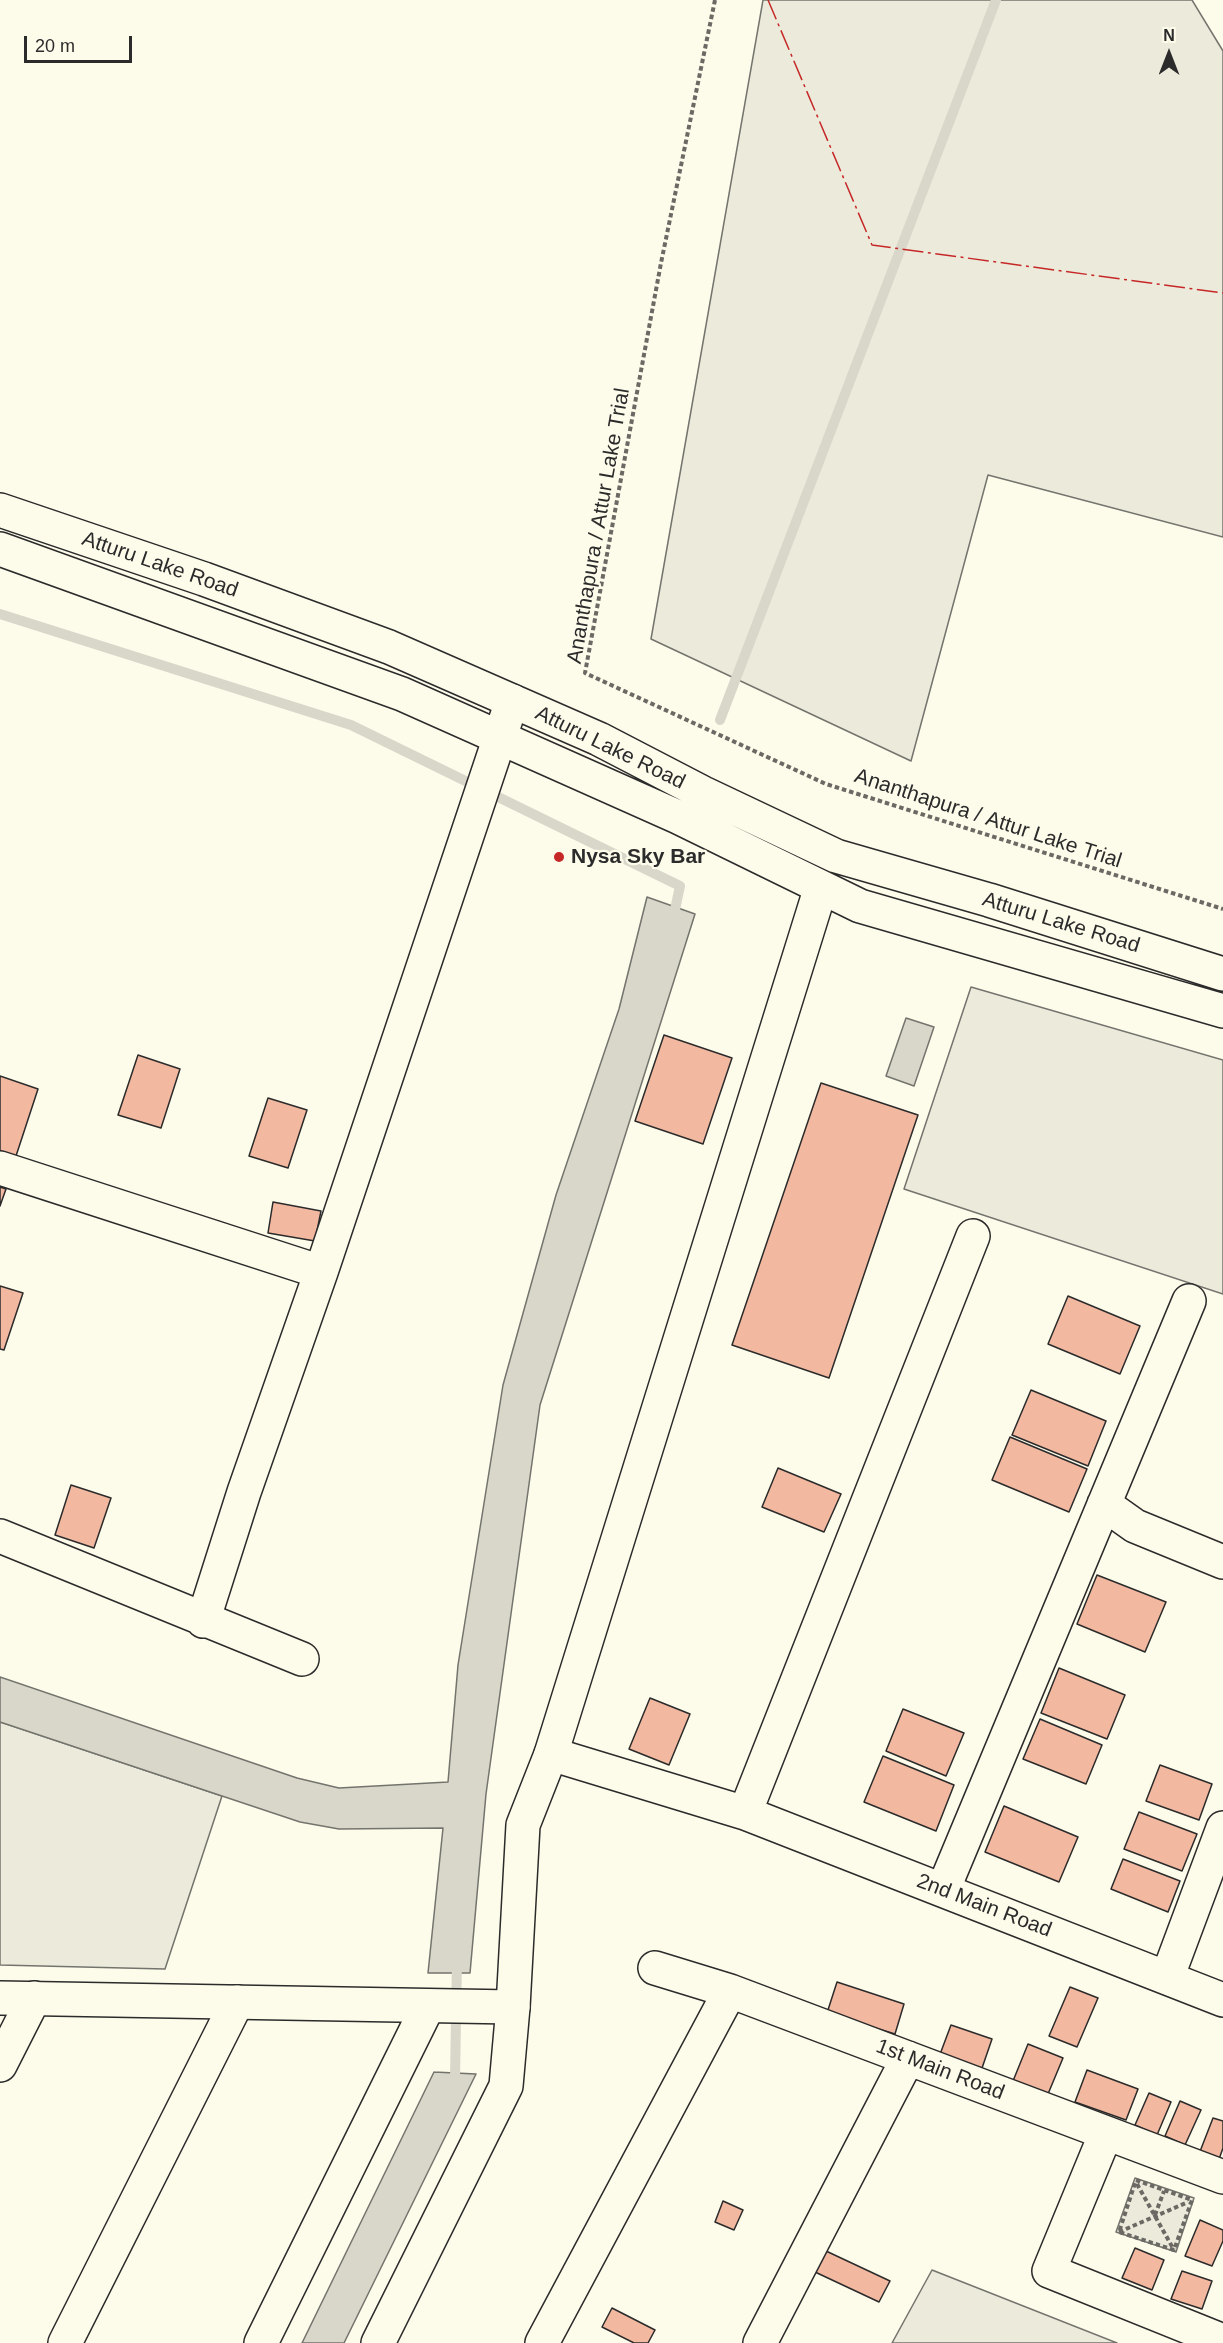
<!DOCTYPE html>
<html>
<head>
<meta charset="utf-8">
<style>
  body { margin:0 }
  #map { position:relative; width:1223px; height:2343px; overflow:hidden; background:#fdfbea; font-family:Arial,sans-serif }
  canvas { display:block }
  .north { position:absolute; left:1139px; top:24px; width:60px; height:60px; -webkit-text-stroke:4px #fdfbea; paint-order:stroke; rotate:0deg; font-size:16px; font-weight:700; line-height:24px; text-align:center; color:#2b2b2b }
  .north::after { content:''; display:block; margin:auto; width:21px; height:27px; background:#2b2b2b; clip-path:polygon(50% 0,100% 100%,50% 72%,0 100%) }
  .scale { position:absolute; left:24px; top:36px; width:108px; height:27px; box-sizing:border-box; border:3px solid #2b2b2b; border-top:0; padding-left:8px; font-size:18px; line-height:21px; white-space:nowrap; color:#2b2b2b; -webkit-text-stroke:4px #fdfbea; paint-order:stroke }
</style>
</head>
<body>
<div id="map">
<canvas width="1223" height="2343"></canvas>
<div class="north">N</div>
<div class="scale">20 m</div>
</div>
<script>
const context = document.querySelector('canvas').getContext('2d');
context.lineJoin = 'round';
function fill(path, color) { context.fillStyle = color; context.fill(path, 'evenodd'); }
const toPath = rows => new Path2D(rows.map(r => 'M' + r).join(''));
function trace(path, color, width, dash) { context.strokeStyle = color; context.lineWidth = width; context.lineCap = dash ? 'butt' : 'round'; context.setLineDash(dash || []); context.stroke(path); }
function write(font, color, halo, rows, align = 'center') {
  context.font = font + ' Arial,sans-serif'; context.lineWidth = 4.5; context.setLineDash([]); context.textBaseline = 'middle'; context.strokeStyle = halo; context.fillStyle = color; for (const [text, x, y, turn = 0] of rows) {
    context.save(); context.translate(x, y); context.rotate((+turn || 0) * Math.PI / 180); context.textAlign = isNaN(turn) ? turn : align; if (halo) context.strokeText(text, 0, 0); context.fillText(text, 0, 0); context.restore();
  }
}
const green = toPath([
  [763,0,1192,0,1223,51,1223,537,988,475,911,761,651,639,763,0],
  [971,987,1223,1060,1223,1294,904,1189,971,987],
  [0,1722,222,1796,165,1969,0,1965,0,1722],
  [1135,2178,1194,2198,1176,2252,1116,2232,1135,2178],
  [932,2270,1117,2343,892,2343,932,2270]
]);
fill(green, '#ecebdb');
trace(green, '#74746e', 1.5);
const water = toPath([
  [647,897,695,914,540,1405,486,1794,470,1973,428,1973,443,1828,339,1829,300,1822,0,1722,0,1677,297,1778,339,1788,448,1782,458,1665,503,1385,556,1195,619,1009,647,897],
  [906,1018,934,1027,914,1086,886,1076,906,1018],
  [434,2072,476,2074,344,2343,302,2343,434,2072]
]);
fill(water, '#d8d7c9');
trace(water, '#74746e', 1.5);
trace(toPath([
  [0,614,351,725,680,886,673,919],
  [720,720,996,0],
  [451,2086,455,2079,457,1959]
]), '#d8d7c9', 10);
const building = toPath([
  [664,1035,732,1058,703,1144,635,1121,664,1035],
  [138,1055,180,1069,161,1128,118,1115,138,1055],
  [0,1076,38,1089,16,1156,0,1151,0,1076],
  [821,1083,918,1115,829,1378,732,1345,821,1083],
  [268,1098,307,1110,288,1168,249,1156,268,1098],
  [0,1187,6,1189,0,1206,0,1187],
  [273,1202,321,1211,315,1241,268,1233,273,1202],
  [0,1286,23,1293,4,1350,0,1349,0,1286],
  [1068,1296,1140,1326,1120,1374,1048,1344,1068,1296],
  [1031,1390,1106,1421,1088,1466,1012,1435,1031,1390],
  [1010,1437,1087,1469,1069,1512,992,1480,1010,1437],
  [778,1468,841,1494,824,1532,762,1507,778,1468],
  [71,1485,111,1498,94,1548,55,1535,71,1485],
  [1097,1575,1166,1602,1145,1652,1077,1624,1097,1575],
  [1059,1668,1125,1695,1107,1739,1041,1713,1059,1668],
  [650,1698,690,1714,669,1765,629,1749,650,1698],
  [903,1709,964,1733,946,1776,886,1751,903,1709],
  [1040,1719,1102,1745,1086,1784,1023,1759,1040,1719],
  [883,1756,954,1785,936,1831,864,1802,883,1756],
  [1160,1765,1212,1784,1199,1820,1146,1801,1160,1765],
  [1004,1806,1078,1837,1059,1882,985,1852,1004,1806],
  [1139,1812,1197,1834,1182,1871,1124,1849,1139,1812],
  [1123,1859,1180,1881,1168,1912,1111,1889,1123,1859],
  [837,1982,904,2004,895,2034,827,2013,837,1982],
  [1070,1987,1098,1998,1077,2047,1049,2036,1070,1987],
  [951,2025,992,2039,981,2071,939,2057,951,2025],
  [1028,2044,1063,2058,1048,2094,1013,2081,1028,2044],
  [1087,2070,1138,2089,1126,2120,1075,2102,1087,2070],
  [1149,2093,1171,2102,1157,2135,1135,2125,1149,2093],
  [1180,2101,1201,2110,1185,2145,1165,2136,1180,2101],
  [1213,2118,1223,2121,1223,2148,1218,2162,1199,2154,1213,2118],
  [723,2201,743,2210,734,2230,715,2222,723,2201],
  [1200,2220,1223,2230,1223,2241,1212,2266,1185,2256,1200,2220],
  [1135,2248,1164,2260,1152,2290,1122,2278,1135,2248],
  [826,2251,890,2281,879,2302,815,2272,826,2251],
  [1182,2271,1212,2281,1202,2309,1171,2299,1182,2271],
  [612,2308,655,2330,648,2343,634,2343,602,2327,612,2308]
]);
fill(building, '#f2b8a0');
trace(building, '#2b2b2b', 1.5);
const minor = toPath([
  [0,1168,321,1272,512,701],
  [1104,1504,1135,1526,1223,1562],
  [0,1536,302,1659],
  [203,1621,244,1492,321,1272],
  [551,1754,745,1813,973,1236],
  [745,1813,1223,2000],
  [943,1890,1189,1301],
  [655,1968,730,1991,1223,2177],
  [1167,1978,1223,1828],
  [0,2065,34,1998],
  [1106,2133,1049,2271,1223,2341],
  [65,2343,237,2002],
  [261,2343,428,2006],
  [378,2343,506,2086,513,2007],
  [542,2343,730,1991],
  [760,2343,908,2058]
]);
const tertiary = toPath([
  [0,510,204,579,389,647,599,739,703,793,836,856,989,900,1223,974],
  [0,549,402,694,678,817,860,906,1223,1011],
  [0,1998,513,2007,523,1825,551,1754,821,887]
]);
trace(minor, '#2b2b2b', 36);
trace(tertiary, '#2b2b2b', 36);
trace(toPath([
  [715,0,661,263,585,673,826,784,1223,909],
  [1136,2180,1192,2200,1174,2250,1119,2232,1136,2180],
  [1137,2184,1174,2250],
  [1155,2215,1164,2191],
  [1119,2232,1188,2202]
]), '#6a6964', 4, [4.5, 3]);
trace(minor, '#fdfbea', 33);
trace(tertiary, '#fdfbea', 33);
trace(toPath([
  [768,0,872,245,1223,293]
]), '#c62828', 1.5, [21, 4.5, 3, 4.5]);
for (const [x, y, r, color] of [
  [559,857,6,"#c62828"]
]) { const dot = new Path2D(); dot.arc(x, y, r, 0, 2 * Math.PI); context.fillStyle = color; context.fill(dot); trace(dot, '#fdfbea', 2); }
write('21px', '#2b2b2b', '#fdfbea', [
  ["Ananthapura / Attur Lake Trial",599,526,-80],
  ["Atturu Lake Road",160,565,19],
  ["Atturu Lake Road",610,748,26],
  ["Ananthapura / Attur Lake Trial",988,819,18],
  ["Atturu Lake Road",1061,923,17],
  ["2nd Main Road",984,1906,21],
  ["1st Main Road",940,2070,21]
]);
write('bold 21px', '#2b2b2b', '#fdfbea', [
  ["Nysa Sky Bar",571,857]
], 'left');
</script>
</body>
</html>
